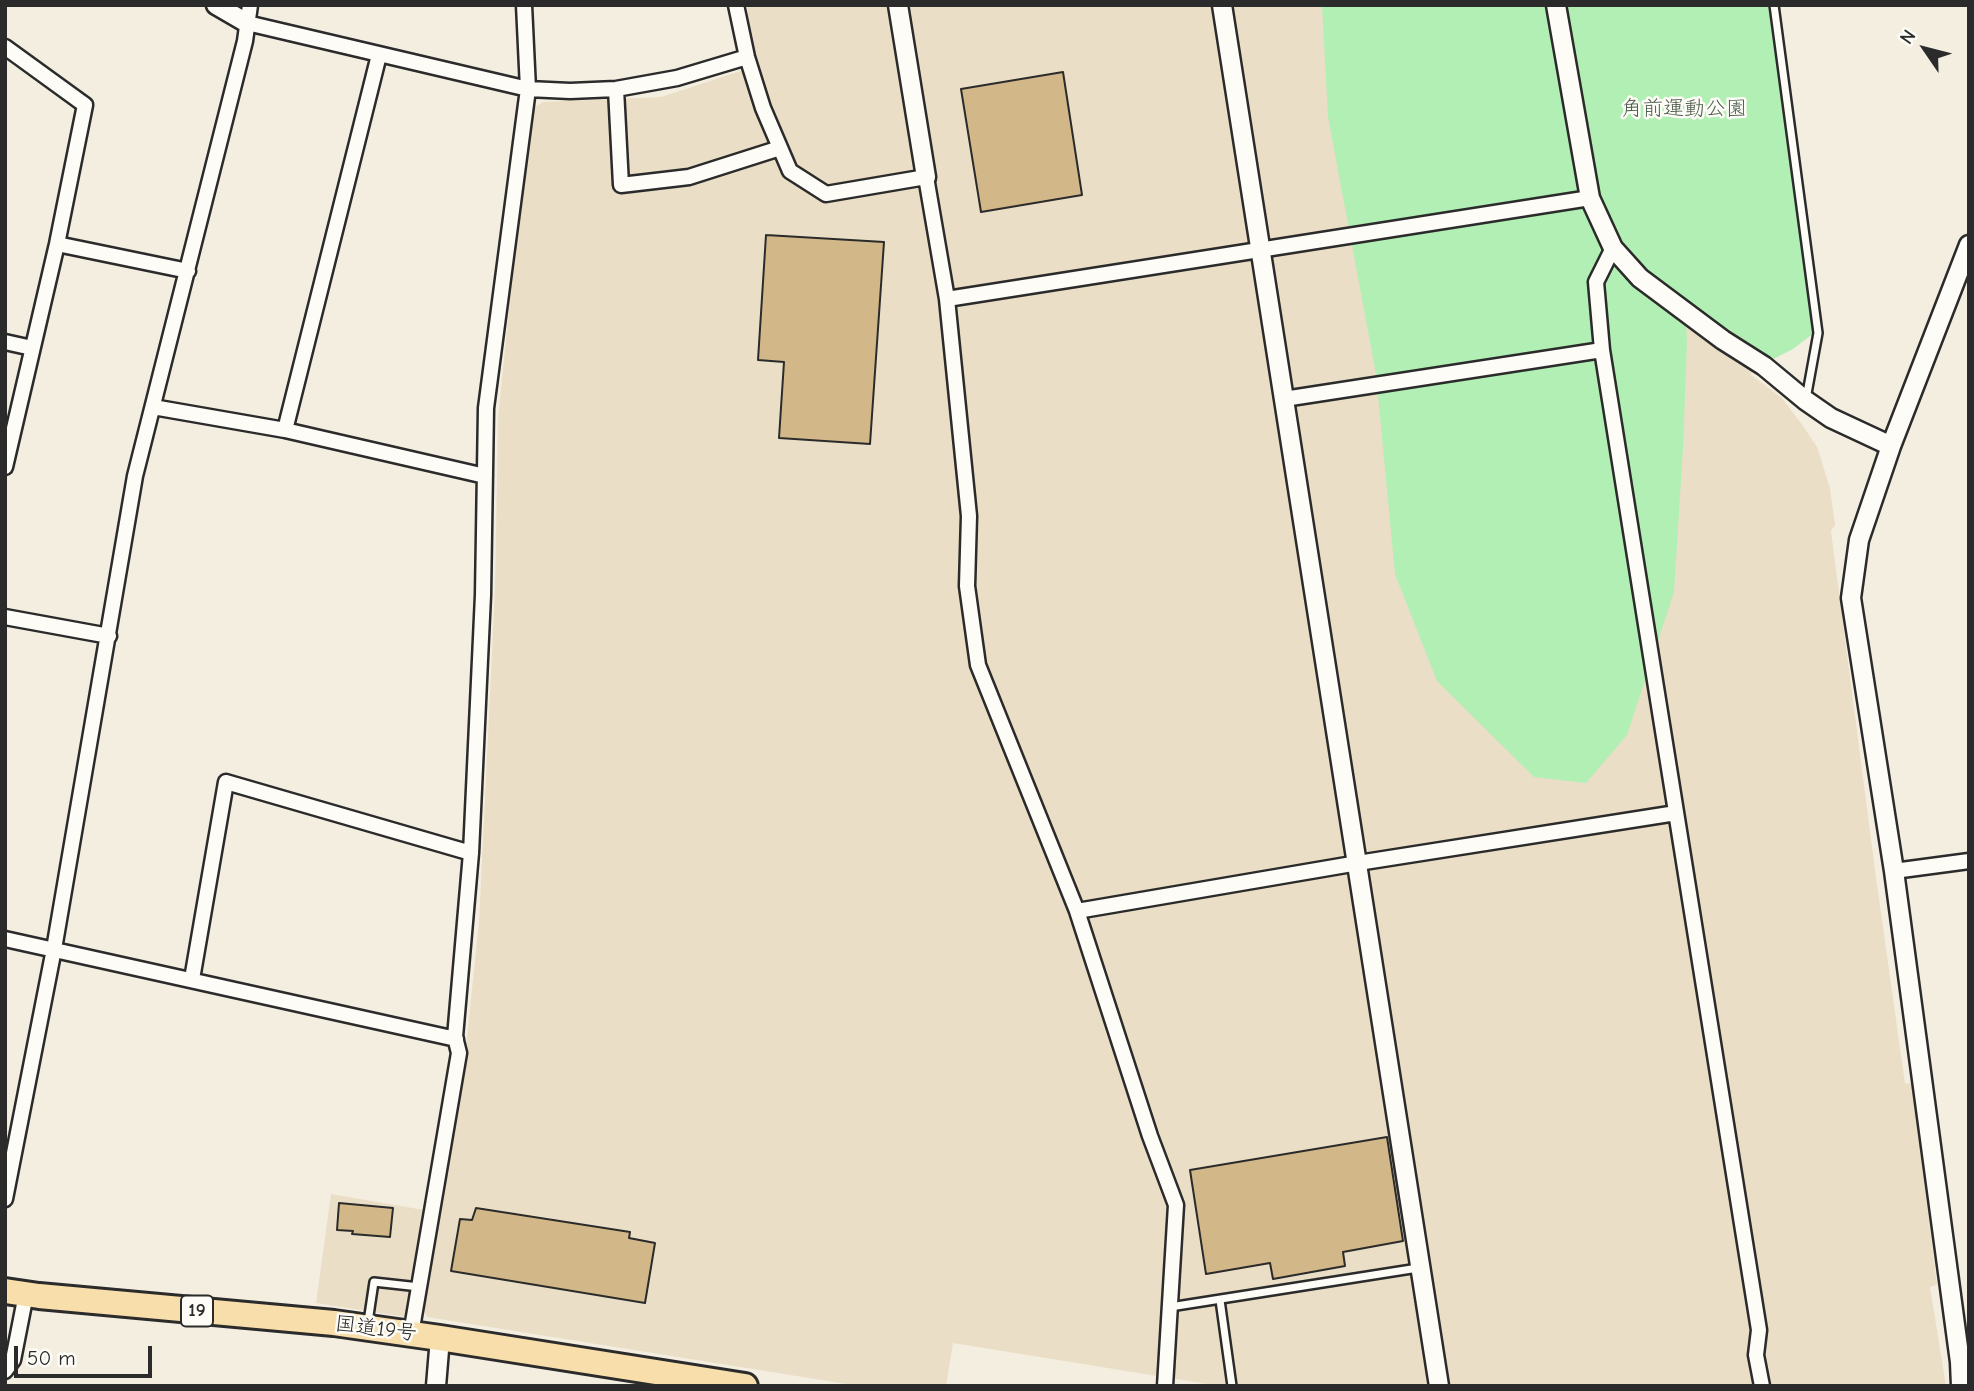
<!DOCTYPE html>
<html>
<head>
<meta charset="utf-8">
<style>
  body { margin:0 }
  #map { position:relative; width:1974px; height:1391px; overflow:hidden; background:#f4eee1; font-family:"Comic Neue",sans-serif }
  canvas { display:block }
  .frame { position:absolute; inset:0; border:7px solid #2b2b2b; pointer-events:none }
  .north { position:absolute; left:1890px; top:14px; width:70px; height:70px; -webkit-text-stroke:5px #fdfcf7; paint-order:stroke; rotate:305deg; font-size:19px; font-weight:700; line-height:28px; text-align:center; color:#2b2b2b }
  .north::after { content:''; display:block; margin:auto; width:24px; height:32px; background:#2b2b2b; clip-path:polygon(50% 0,100% 100%,50% 72%,0 100%) }
  .scale { position:absolute; left:14px; top:1346px; width:138px; height:32px; box-sizing:border-box; border:4px solid #2b2b2b; border-top:0; padding-left:9px; font-size:21px; line-height:24px; white-space:nowrap; color:#2b2b2b; -webkit-text-stroke:5px #fdfcf7; paint-order:stroke }
</style>
</head>
<body>
<div id="map">
<canvas width="1974" height="1391"></canvas>
<div class="frame"></div>
<div class="north">N</div>
<div class="scale">50 m</div>
</div>
<script>
const context = document.querySelector('canvas').getContext('2d');
context.lineJoin = 'round';
function fill(path, color) { context.fillStyle = color; context.fill(path, 'evenodd'); }
const toPath = rows => new Path2D(rows.map(r => 'M' + r).join(''));
function trace(path, color, width, dash) { context.strokeStyle = color; context.lineWidth = width; context.lineCap = dash ? 'butt' : 'round'; context.setLineDash(dash || []); context.stroke(path); }
function write(font, color, halo, rows, align = 'center') {
  context.font = font + ' "Comic Neue","Klee One",sans-serif'; context.lineWidth = 5; context.setLineDash([]); context.textBaseline = 'middle'; context.strokeStyle = halo; context.fillStyle = color; for (const [text, x, y, turn = 0] of rows) {
    context.save(); context.translate(x, y); context.rotate((+turn || 0) * Math.PI / 180); context.textAlign = isNaN(turn) ? turn : align; if (halo) context.strokeText(text, 0, 0); context.fillText(text, 0, 0); context.restore();
  }
}
fill(toPath([
  [747,5,1768,5,1814,333,1750,374,1782,398,1803,426,1817,447,1830,488,1835,525,1831,531,1875,870,1905,1084,1912,1083,1937,1285,1930,1287,1946,1386,1219,1386,953,1343,946,1386,859,1386,427,1317,423,1308,465,1057,479,921,495,590,498,418,510,299,534,108,543,102,661,97,759,65,749,30],
  [331,1194,424,1210,410,1309,405,1317,316,1303]
]), '#eadec6');
fill(toPath([
  [1322,5,1768,5,1814,333,1793,349,1771,360,1685,300,1687,343,1683,448,1674,592,1627,735,1586,783,1534,777,1437,681,1395,574,1376,374,1328,117]
]), '#b2efb4');
const building = toPath([
  [1063,72,1082,195,981,212,961,89,1063,72],
  [766,235,884,242,870,444,779,438,784,362,758,360,766,235],
  [1387,1137,1403,1241,1343,1252,1345,1266,1273,1279,1270,1263,1206,1274,1190,1170,1387,1137],
  [339,1203,393,1208,390,1237,352,1234,353,1231,337,1230,339,1203],
  [476,1208,630,1232,629,1238,655,1243,645,1303,451,1271,460,1219,472,1220,476,1208]
]);
fill(building, '#d2b888');
trace(building, '#2b2b2b', 2);
const service = toPath([
  [1774,5,1818,333,1806,399],
  [1220,1300,1232,1386],
  [1170,1307,1418,1268],
  [368,1322,374,1282,419,1287]
]);
const minor = toPath([
  [736,5,747,57,763,108,790,171,826,194,926,177,947,299,969,516,967,586,978,665,1077,911,1150,1136,1176,1205,1165,1386],
  [247,23,528,89,570,91,616,89,677,78,747,57],
  [5,47,85,105,57,244,5,467],
  [616,89,621,185,689,177,780,148],
  [57,244,188,271],
  [1613,248,1596,282,1602,350,1759,1330,1756,1355,1762,1386],
  [947,299,1590,198],
  [5,342,32,348],
  [1284,399,1602,350],
  [153,407,285,430,485,476],
  [285,430,379,55],
  [5,617,109,636],
  [1894,871,1969,861],
  [1077,911,1358,863,1676,813],
  [5,939,456,1039],
  [192,979,226,782,471,853],
  [5,1199,54,949,135,476,245,41,250,5],
  [411,1334,459,1053,455,1037,471,853,483,595,486,408,528,89,524,5],
  [5,1371,13,1360,26,1294]
]);
const tertiary = toPath([
  [216,5,247,23],
  [898,5,926,177],
  [1222,5,1439,1386],
  [1556,5,1590,198,1613,248,1640,278,1723,340,1764,366,1805,400,1831,418,1891,446,1859,540,1851,598,1894,871,1960,1362,1961,1386],
  [1891,446,1969,245],
  [436,1386,440,1338]
]);
const trunk = toPath([
  [5,1291,39,1296,334,1323,440,1338,745,1386]
]);
trace(service, '#2b2b2b', 12);
trace(minor, '#2b2b2b', 19);
trace(tertiary, '#2b2b2b', 23);
trace(trunk, '#2b2b2b', 30);
trace(service, '#fdfcf7', 7);
trace(minor, '#fdfcf7', 14);
trace(tertiary, '#fdfcf7', 18);
trace(trunk, '#f8deab', 24);
for (const [x, y, w] of [
  [197,1311,32]
]) { const box = new Path2D(); box.roundRect(x - w / 2, y - 15.5, w, 31, 5); context.fillStyle = '#fdfcf7'; context.fill(box); trace(box, '#2b2b2b', 2); }
write('bold 19px', '#2b2b2b', null, [
  ["19",197,1311]
]);
write('21px', '#4d5c4d', '#fdfcf7', [
  ["角前運動公園",1684,109]
]);
write('21px', '#2b2b2b', '#fdfcf7', [
  ["国道19号",376,1329,7]
]);
</script>
</body>
</html>
